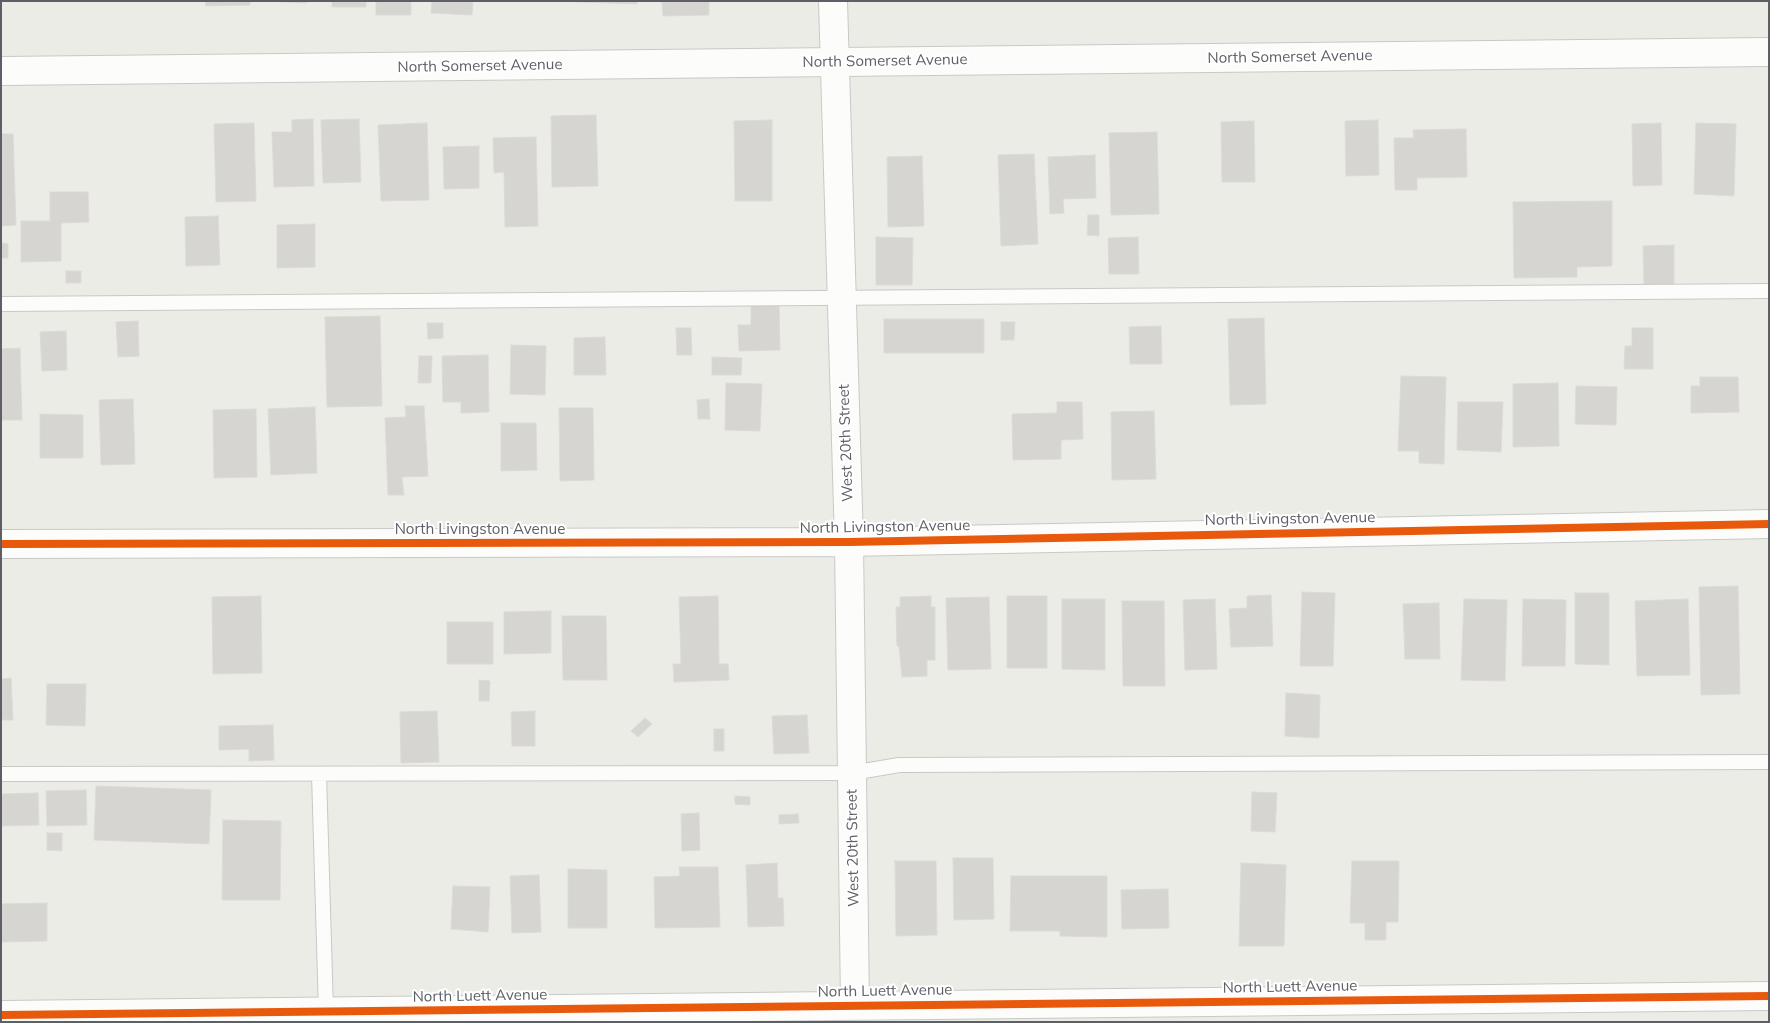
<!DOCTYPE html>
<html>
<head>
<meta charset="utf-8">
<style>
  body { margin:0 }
  #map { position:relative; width:1770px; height:1023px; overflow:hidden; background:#ecece7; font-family:Mulish,sans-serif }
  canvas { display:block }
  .frame { position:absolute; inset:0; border:2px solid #5c5f65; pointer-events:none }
</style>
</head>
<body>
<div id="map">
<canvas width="1770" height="1023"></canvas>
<div class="frame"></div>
</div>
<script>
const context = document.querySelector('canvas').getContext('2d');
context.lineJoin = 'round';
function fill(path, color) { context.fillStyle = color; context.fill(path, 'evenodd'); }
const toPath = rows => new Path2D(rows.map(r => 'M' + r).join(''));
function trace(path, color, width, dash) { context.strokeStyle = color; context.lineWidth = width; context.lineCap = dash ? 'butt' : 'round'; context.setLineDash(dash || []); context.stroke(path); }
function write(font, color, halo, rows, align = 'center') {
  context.font = font + ' Mulish,sans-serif'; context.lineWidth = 4; context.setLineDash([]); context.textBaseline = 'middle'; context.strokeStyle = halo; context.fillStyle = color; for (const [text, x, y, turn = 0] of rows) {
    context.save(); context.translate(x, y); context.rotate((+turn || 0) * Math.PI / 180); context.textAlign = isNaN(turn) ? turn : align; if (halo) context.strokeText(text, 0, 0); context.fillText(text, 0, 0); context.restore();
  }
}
const building = toPath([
  [205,1,250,1,250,5,206,6,205,1],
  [264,1,307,1,307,3,264,1],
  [332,1,366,1,366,7,332,7,332,1],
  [376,1,411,1,411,15,376,15,376,1],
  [432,1,473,1,472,15,431,13,432,1],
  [552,1,637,1,637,4,552,1],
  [662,1,709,1,709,15,663,16,662,1],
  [596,115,598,186,552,187,551,116,596,115],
  [313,119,314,186,274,187,272,132,292,132,292,120,313,119],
  [359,119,361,182,323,183,321,120,359,119],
  [772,120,772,201,735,201,734,121,772,120],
  [1378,120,1379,175,1346,176,1345,121,1378,120],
  [1254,121,1255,182,1222,182,1221,122,1254,121],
  [254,123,256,201,216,202,214,124,254,123],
  [427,123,429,200,381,201,378,125,427,123],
  [1661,123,1662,185,1633,186,1632,124,1661,123],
  [1696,123,1736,124,1734,196,1694,194,1696,123],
  [1466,129,1467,177,1417,178,1417,190,1395,190,1394,138,1414,138,1413,130,1466,129],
  [1157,132,1159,214,1111,215,1109,133,1157,132],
  [1,134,13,134,16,225,1,226,1,134],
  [536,137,538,226,505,227,504,172,494,173,493,138,536,137],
  [479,146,479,188,444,189,443,147,479,146],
  [1034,154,1038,244,1001,246,998,155,1034,154],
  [1095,155,1096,198,1063,199,1064,213,1050,214,1048,157,1095,155],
  [922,156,924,226,888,227,887,157,922,156],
  [50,192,88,192,89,222,61,223,61,261,21,262,21,221,50,221,50,192],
  [1612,201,1612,266,1577,267,1577,277,1514,278,1513,202,1612,201],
  [1088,215,1099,215,1099,236,1087,235,1088,215],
  [218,216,220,265,186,266,185,217,218,216],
  [315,224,315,267,277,268,277,225,315,224],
  [876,237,913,238,912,285,876,285,876,237],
  [1138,237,1139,274,1109,274,1108,238,1138,237],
  [1,243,8,244,8,258,1,258,1,243],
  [1674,245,1674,284,1644,285,1643,246,1674,245],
  [66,271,81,271,81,283,66,283,66,271],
  [779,304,780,350,739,351,738,325,751,325,751,305,779,304],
  [380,316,382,406,327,407,325,317,380,316],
  [1264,318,1266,404,1230,405,1228,319,1264,318],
  [884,319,984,319,984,353,884,353,884,319],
  [138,321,139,356,118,357,116,322,138,321],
  [1001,322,1015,322,1014,340,1001,340,1001,322],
  [427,323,443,323,443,338,428,339,427,323],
  [1161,326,1162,364,1130,364,1129,327,1161,326],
  [676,328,691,328,692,355,677,355,676,328],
  [1632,328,1653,328,1653,369,1624,369,1625,346,1632,346,1632,328],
  [66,331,67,370,42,371,40,332,66,331],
  [605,337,606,375,574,375,574,338,605,337],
  [511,345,546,346,545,395,510,394,511,345],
  [20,348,22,420,1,420,1,349,20,348],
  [488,355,489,412,461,413,461,402,443,402,442,356,488,355],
  [419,356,432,356,431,383,418,383,419,356],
  [712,357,742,358,741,375,712,375,712,357],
  [1401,376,1446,377,1444,464,1419,463,1419,451,1398,451,1401,376],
  [1700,377,1738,377,1739,412,1691,413,1691,386,1700,386,1700,377],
  [726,383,762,384,760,431,725,430,726,383],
  [1558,383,1559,446,1513,447,1513,384,1558,383],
  [1576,386,1617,387,1616,425,1575,424,1576,386],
  [133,399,135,464,101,465,99,400,133,399],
  [709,399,710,419,698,419,697,400,709,399],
  [1057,402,1082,402,1083,439,1061,440,1061,459,1013,460,1012,414,1057,413,1057,402],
  [1458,402,1503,402,1501,452,1457,450,1458,402],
  [405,406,424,406,428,476,402,477,404,495,388,495,385,418,406,417,405,406],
  [315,407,317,473,271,475,268,409,315,407],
  [559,408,593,408,594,480,560,481,559,408],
  [256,409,257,477,214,478,213,410,256,409],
  [1154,411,1156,479,1112,480,1111,412,1154,411],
  [40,414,83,415,83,458,40,458,40,414],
  [501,423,536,423,537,470,501,471,501,423],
  [1738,586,1740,694,1701,695,1699,587,1738,586],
  [1302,592,1335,593,1333,666,1300,666,1302,592],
  [1575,593,1609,593,1609,665,1575,664,1575,593],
  [1271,595,1273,646,1231,647,1229,609,1247,608,1247,596,1271,595],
  [261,596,262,673,213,674,212,597,261,596],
  [718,596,719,664,728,664,729,680,674,682,673,664,681,664,679,597,718,596],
  [931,596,931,607,935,607,935,660,927,660,927,676,902,677,899,646,897,646,896,607,900,607,900,597,931,596],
  [1007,596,1047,596,1047,668,1007,668,1007,596],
  [989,597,991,669,948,670,946,598,989,597],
  [1062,599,1105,599,1105,670,1062,669,1062,599],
  [1215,599,1217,669,1185,670,1183,600,1215,599],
  [1464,599,1507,600,1505,681,1461,680,1464,599],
  [1523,599,1566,600,1565,666,1522,666,1523,599],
  [1688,599,1690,675,1637,676,1635,601,1688,599],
  [1122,601,1164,601,1165,686,1123,686,1122,601],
  [1439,603,1440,659,1405,659,1403,604,1439,603],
  [551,611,551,653,504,654,504,612,551,611],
  [562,616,606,616,607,680,563,680,562,616],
  [447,622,493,622,493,664,447,664,447,622],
  [11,678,13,720,1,720,1,679,11,678],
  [479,680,490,681,489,701,479,701,479,680],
  [47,684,86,684,85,726,46,725,47,684],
  [1286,693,1320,695,1319,738,1285,736,1286,693],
  [437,711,439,762,401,763,400,712,437,711],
  [535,711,535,746,512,746,511,712,535,711],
  [807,715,809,753,774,754,772,716,807,715],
  [645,718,652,724,638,737,631,731,645,718],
  [273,725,274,760,249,761,249,749,219,750,219,726,273,725],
  [714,729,724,729,724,751,714,751,714,729],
  [96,786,211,790,209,844,94,840,96,786],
  [86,790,87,825,47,826,46,791,86,790],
  [1252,792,1277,793,1275,832,1251,831,1252,792],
  [38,793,39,825,1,826,1,794,38,793],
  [735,796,750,797,750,805,735,804,735,796],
  [699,813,700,850,682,851,681,814,699,813],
  [798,814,799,823,779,824,779,815,798,814],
  [223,820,281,821,280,900,222,900,223,820],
  [47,833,62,833,62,851,47,850,47,833],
  [953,858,993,858,994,919,954,920,953,858],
  [895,861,936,861,937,935,896,936,895,861],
  [1352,861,1399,861,1398,922,1386,922,1386,940,1365,940,1365,923,1350,923,1352,861],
  [777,863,778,898,783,898,784,926,748,927,746,865,777,863],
  [1241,863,1286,865,1284,946,1239,946,1241,863],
  [679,867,718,867,720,927,655,928,654,877,680,876,679,867],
  [568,869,607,870,607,928,568,928,568,869],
  [539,875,541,932,512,933,510,876,539,875],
  [1011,876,1107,876,1107,937,1060,936,1060,931,1010,931,1011,876],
  [453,886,490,887,488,932,451,929,453,886],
  [1168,889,1169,928,1122,929,1121,890,1168,889],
  [47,903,47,941,1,942,1,904,47,903]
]);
fill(building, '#d6d5d2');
trace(building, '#dbdad6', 1);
const service = toPath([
  [1,304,1769,291],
  [1,774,852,773,899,765,1769,762],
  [319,774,326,1011]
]);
const minor = toPath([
  [833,1,849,542,855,1005],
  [1,71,1769,52],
  [1,544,849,542,1769,524],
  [1,1015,1769,996]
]);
trace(service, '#c8c9c7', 16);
trace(minor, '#c8c9c7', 30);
trace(service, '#fcfcfb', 14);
trace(minor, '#fcfcfb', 28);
trace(toPath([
  [1,544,849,542,1769,524],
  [1,1015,1769,996]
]), '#e8590c', 8);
write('15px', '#5c5f65', '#fff', [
  ["North Somerset Avenue",1290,57,-1],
  ["North Somerset Avenue",885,61,-1],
  ["North Somerset Avenue",480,66,-1],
  ["West 20th Street",846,443,-92],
  ["North Livingston Avenue",1290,519,-1],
  ["North Livingston Avenue",885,527,-1],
  ["North Livingston Avenue",480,529],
  ["West 20th Street",853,848,-91],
  ["North Luett Avenue",1290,987,-1],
  ["North Luett Avenue",885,991,-1],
  ["North Luett Avenue",480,996,-1]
]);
</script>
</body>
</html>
